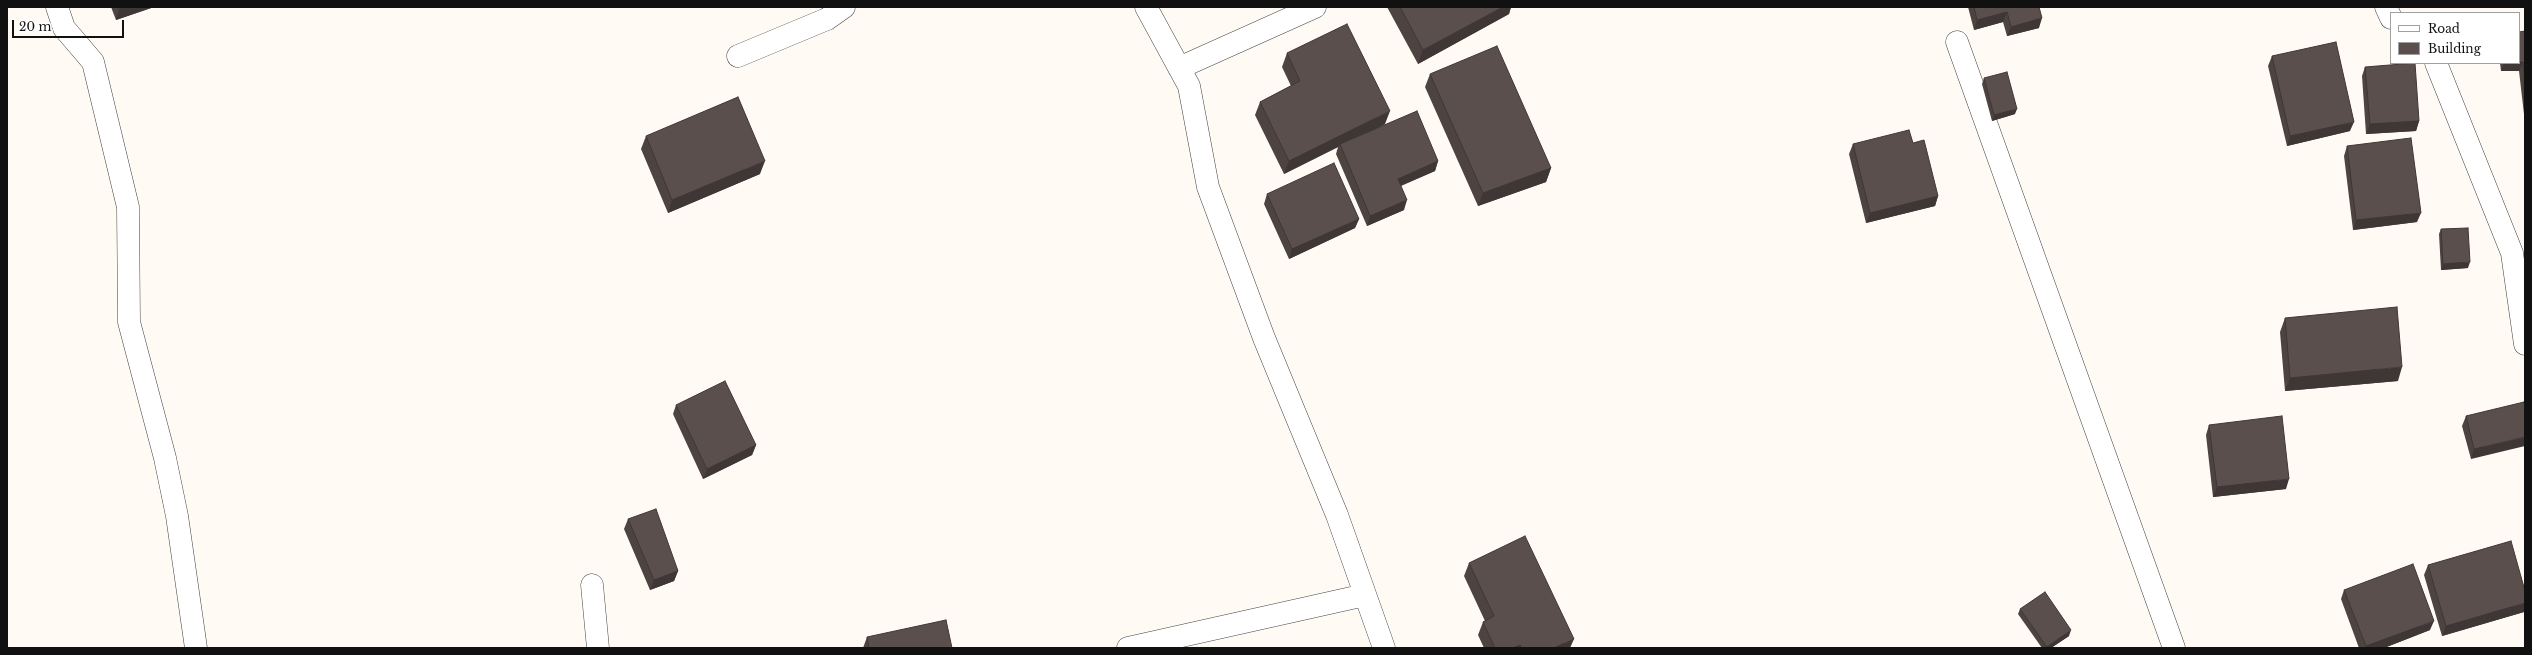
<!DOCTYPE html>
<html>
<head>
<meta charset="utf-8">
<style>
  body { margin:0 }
  #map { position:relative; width:2532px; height:655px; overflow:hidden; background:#fffbf4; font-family:"Libre Baskerville",serif }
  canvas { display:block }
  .frame { position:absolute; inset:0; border:8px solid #111; pointer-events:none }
  .legend { position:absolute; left:2390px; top:12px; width:130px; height:52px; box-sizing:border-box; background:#fff; border:1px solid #a0a0a0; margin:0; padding:5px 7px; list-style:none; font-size:12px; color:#111 }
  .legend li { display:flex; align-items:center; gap:8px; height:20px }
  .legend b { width:20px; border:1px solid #a0a0a0 }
  .scale { position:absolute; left:12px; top:20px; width:112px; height:18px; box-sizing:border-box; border:2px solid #111; border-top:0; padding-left:5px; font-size:12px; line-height:14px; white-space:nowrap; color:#111; -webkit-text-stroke:3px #fff; paint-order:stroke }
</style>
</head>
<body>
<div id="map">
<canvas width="2532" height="655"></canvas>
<div class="frame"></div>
<ul class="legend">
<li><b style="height:5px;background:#fff"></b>Road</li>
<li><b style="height:11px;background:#5a4f4c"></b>Building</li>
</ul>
<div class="scale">20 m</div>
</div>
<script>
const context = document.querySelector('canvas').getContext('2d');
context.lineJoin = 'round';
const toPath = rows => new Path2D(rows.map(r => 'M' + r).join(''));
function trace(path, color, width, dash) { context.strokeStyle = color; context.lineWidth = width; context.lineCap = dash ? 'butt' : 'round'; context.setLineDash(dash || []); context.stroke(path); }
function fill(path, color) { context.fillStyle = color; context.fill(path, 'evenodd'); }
const minor = toPath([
  [57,7,64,28,93,62,128,207,129,322,165,458,177,516,196,648],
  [1146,7,1189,86,1208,187,1264,338,1337,515,1384,648],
  [2386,7,2391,18],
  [1957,42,2174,648],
  [738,56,827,19,844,7],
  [2436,63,2512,253,2525,344],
  [1179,68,1315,7],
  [592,585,598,648],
  [1128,648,1365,595]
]);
trace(minor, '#444', 23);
trace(minor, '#fff', 22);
fill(toPath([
  [111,7,154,7,116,20],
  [1387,7,1511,7,1509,14,1418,64],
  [1968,7,2039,7,2039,28,2007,36,2003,22,1974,30],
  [2525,31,2525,123,2519,71,2501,71,2500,63,2519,63],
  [1287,53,1385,124,1376,129,1438,161,1435,171,1401,186,1404,210,1367,226,1336,154,1338,147,1284,174,1255,115,1260,102,1291,86,1282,67],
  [2272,56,2350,131,2287,146,2268,66],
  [2365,67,2419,121,2416,131,2366,134,2362,76],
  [1430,74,1551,168,1546,182,1478,206,1425,87],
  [1984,78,2015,114,1992,121,1982,84],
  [646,136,760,174,668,213,641,149],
  [1913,143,1938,196,1935,206,1866,223,1849,154,1853,144],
  [2347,146,2417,222,2353,230,2344,156],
  [1267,194,1359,219,1355,228,1289,259,1264,204],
  [2441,229,2468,268,2441,270,2439,234],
  [2285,318,2398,381,2285,391,2280,332],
  [676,405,756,445,752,455,703,479,673,414],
  [2525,406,2471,459,2462,426,2466,416],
  [2209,425,2286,489,2213,497,2206,435],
  [628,519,678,571,674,581,650,590,624,529],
  [1469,563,1570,648,1484,648,1478,635,1483,622,1485,621,1464,576],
  [2428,565,2524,612,2442,636,2424,575],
  [2344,590,2430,630,2384,648,2359,648,2341,599],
  [2020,609,2069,636,2051,648,2042,648,2018,614],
  [867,637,952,648,863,648]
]), '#4d4441');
fill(toPath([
  [120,7,154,7,116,20],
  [1503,7,1511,7,1509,14,1418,64,1423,50],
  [2007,12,2003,22,1974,30,1977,20],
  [2042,18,2039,28,2007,36,2011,27],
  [2519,62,2523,62,2519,71,2501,71,2504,63,2519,63],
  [2017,109,2015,114,1992,121,1994,115],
  [1390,111,1385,124,1340,146,1340,144,1338,147,1284,174,1289,161],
  [2419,121,2416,131,2366,134,2370,124],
  [2354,122,2350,131,2287,146,2290,136],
  [765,161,760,174,668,213,672,200],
  [1438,161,1435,171,1395,188,1398,179],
  [1551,168,1546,182,1478,206,1483,193],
  [1938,196,1935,206,1866,223,1870,213],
  [1407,200,1404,210,1367,226,1370,216],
  [2421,213,2417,222,2353,230,2356,220],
  [1359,219,1355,228,1289,259,1292,249],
  [2470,262,2468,268,2441,270,2443,264],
  [2402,367,2398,381,2285,391,2290,378],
  [2525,437,2525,446,2471,459,2474,449],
  [756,445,752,455,703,479,707,469],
  [2289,479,2286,489,2213,497,2217,487],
  [678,571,674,581,650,590,654,580],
  [2525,603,2524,612,2442,636,2446,626],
  [2434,621,2430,630,2384,648,2365,648,2366,646],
  [2071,630,2069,636,2051,648,2046,648,2047,647],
  [1574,639,1570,648,1554,648],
  [1520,645,1518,648,1513,648]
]), '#3f3735');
const building = toPath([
  [1400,7,1503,7,1423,50,1400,7],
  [1974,7,2039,7,2042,18,2011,27,2007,12,1977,20,1974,7],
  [1347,24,1390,111,1289,161,1260,102,1300,81,1287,53,1347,24],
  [2525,31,2525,81,2523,62,2519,62,2519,32,2525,31],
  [2336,42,2354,122,2290,136,2272,56,2336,42],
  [1497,46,1551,168,1483,193,1430,74,1497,46],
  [2415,63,2419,121,2370,124,2365,67,2415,63],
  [2007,72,2017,109,1994,115,1984,78,2007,72],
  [738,97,765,161,672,200,646,136,738,97],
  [1417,111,1438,161,1398,179,1407,200,1370,216,1340,144,1417,111],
  [1909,130,1913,143,1924,140,1938,196,1870,213,1853,144,1909,130],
  [2411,138,2421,213,2356,220,2347,146,2411,138],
  [1334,163,1359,219,1292,249,1267,194,1334,163],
  [2468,228,2470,262,2443,264,2441,229,2468,228],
  [2397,307,2402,367,2290,378,2285,318,2397,307],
  [725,381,756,445,707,469,676,405,725,381],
  [2524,402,2525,406,2525,437,2474,449,2466,416,2524,402],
  [2282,416,2289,479,2217,487,2209,425,2282,416],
  [656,509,678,571,654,580,628,519,656,509],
  [1525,536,1574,639,1554,648,1521,648,1520,645,1513,648,1495,648,1483,622,1494,616,1469,563,1525,536],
  [2511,541,2525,591,2525,603,2446,626,2428,565,2511,541],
  [2413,564,2434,621,2366,646,2344,590,2413,564],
  [2045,592,2071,630,2047,647,2020,609,2045,592],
  [946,620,952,648,869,648,867,637,946,620]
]);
fill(building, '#5a4f4c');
trace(building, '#3f3735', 1);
</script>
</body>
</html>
